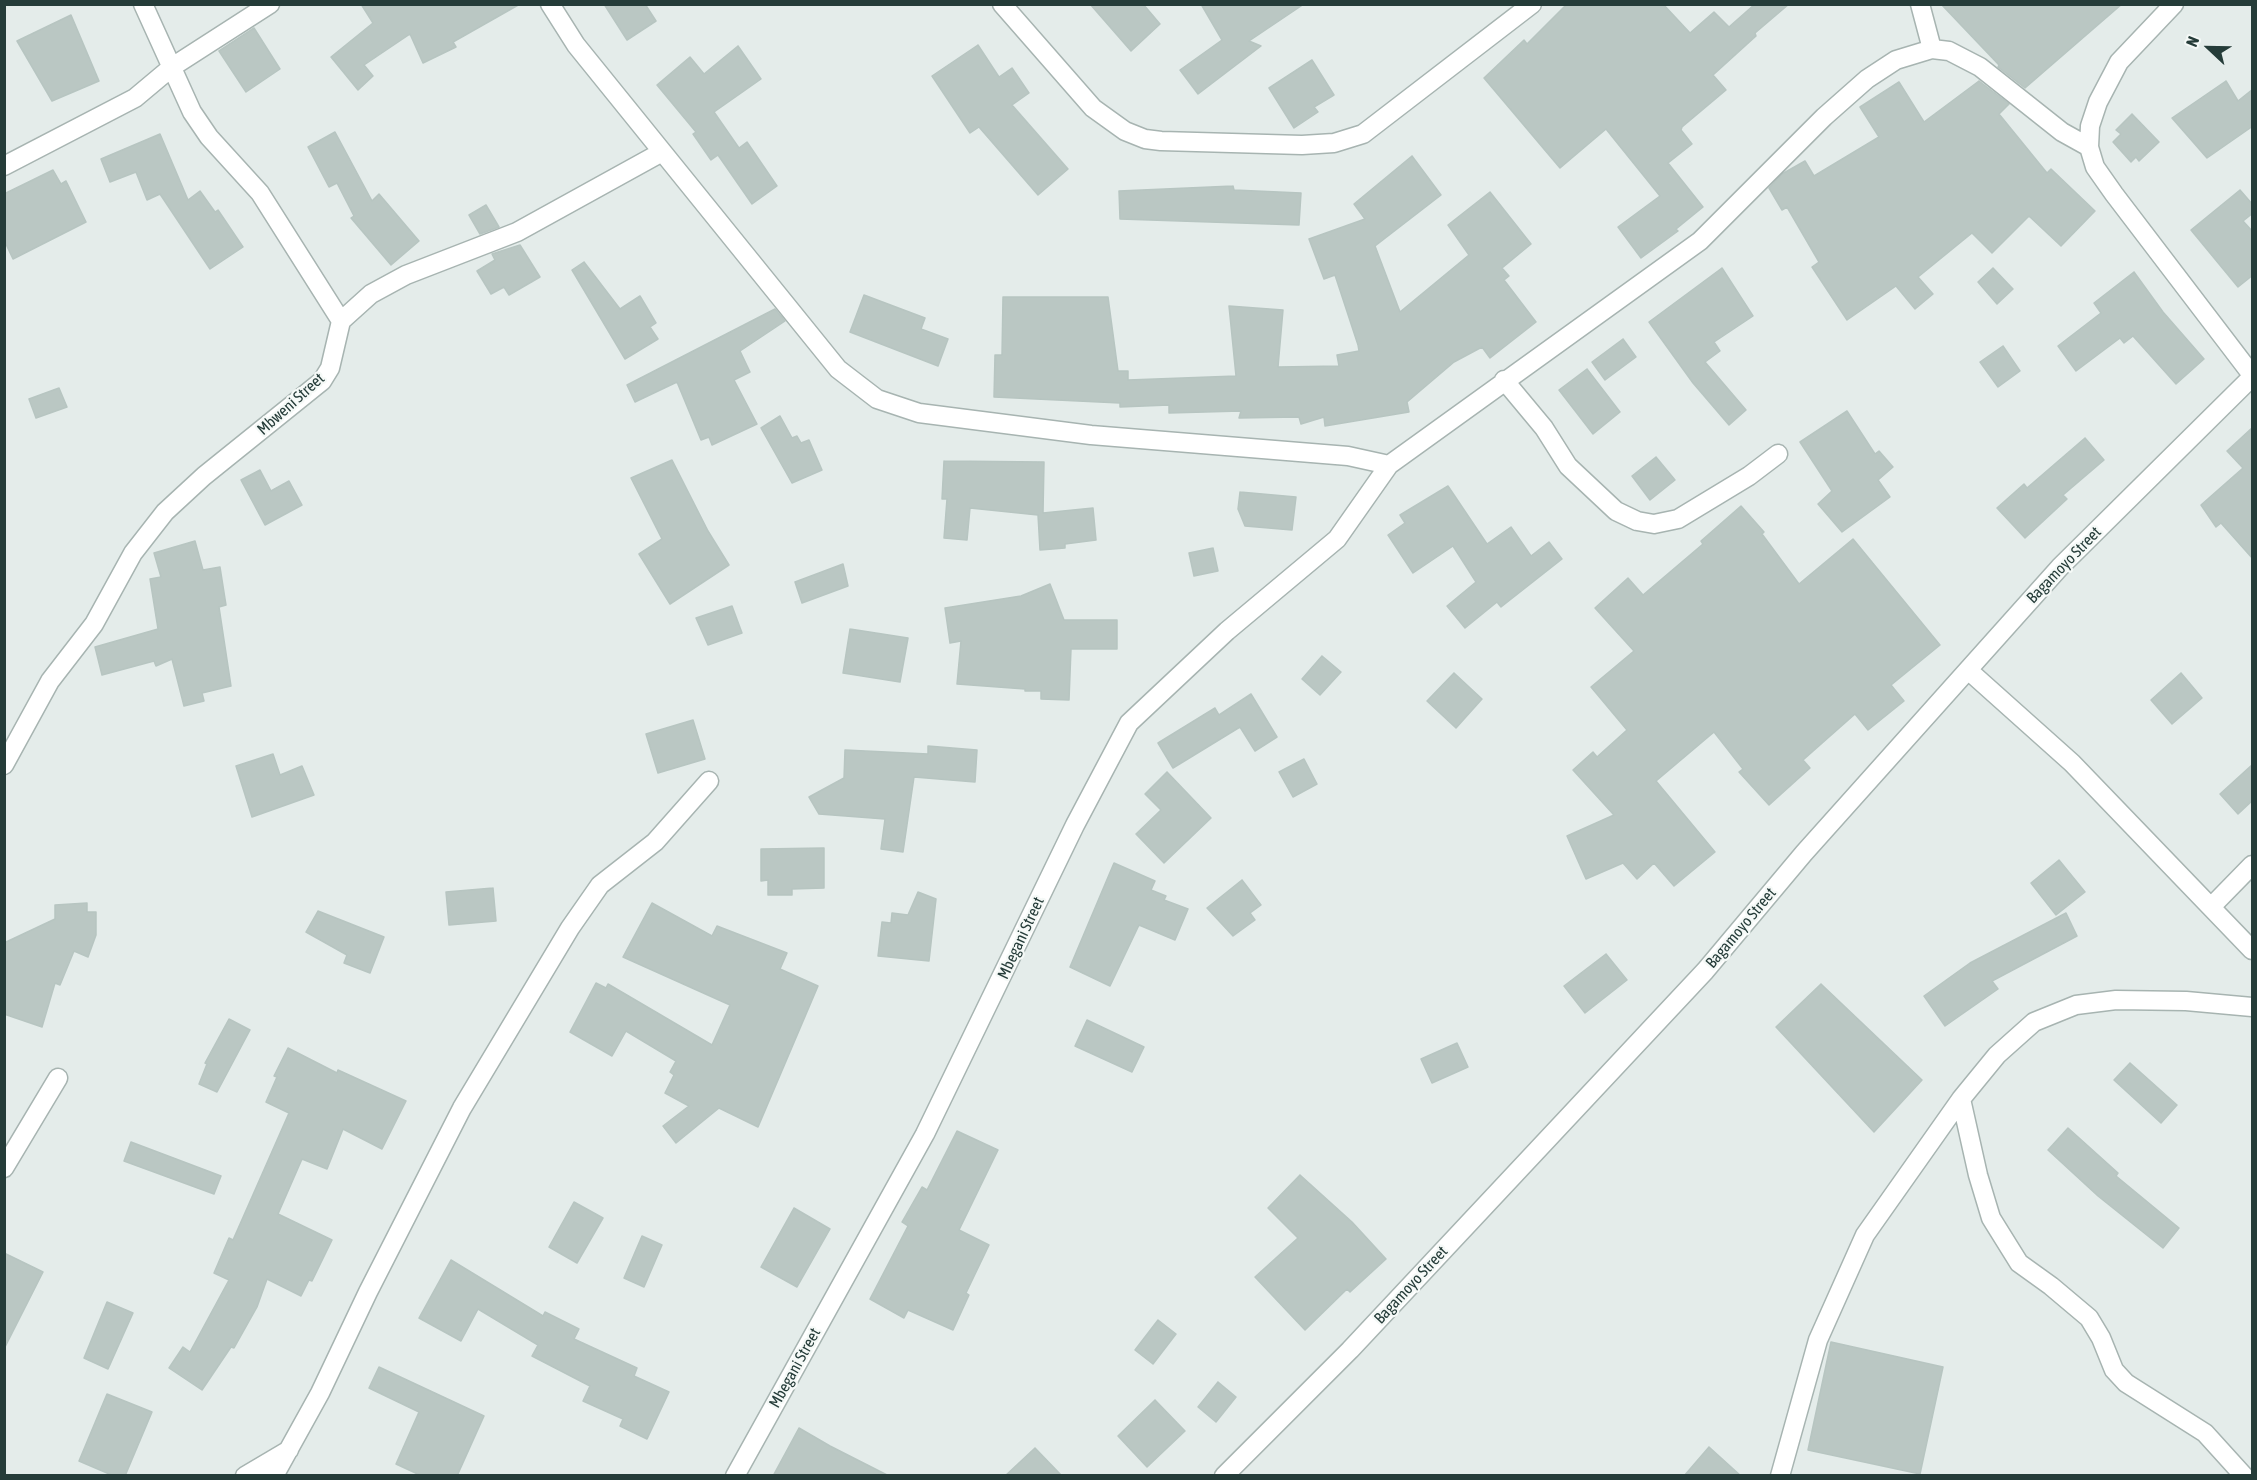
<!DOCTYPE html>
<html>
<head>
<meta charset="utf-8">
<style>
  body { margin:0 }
  #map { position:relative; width:2257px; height:1480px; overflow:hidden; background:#e4ecea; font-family:"Asap Condensed",sans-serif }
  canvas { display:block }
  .frame { position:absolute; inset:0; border:6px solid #253c39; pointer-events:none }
  .north { position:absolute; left:2179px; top:18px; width:60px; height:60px; -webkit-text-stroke:4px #f5f9f7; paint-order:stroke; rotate:292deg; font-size:16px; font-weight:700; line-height:24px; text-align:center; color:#253c39 }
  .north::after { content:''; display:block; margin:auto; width:21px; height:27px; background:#253c39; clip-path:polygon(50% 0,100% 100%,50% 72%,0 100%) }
</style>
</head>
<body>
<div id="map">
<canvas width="2257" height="1480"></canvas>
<div class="frame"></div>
<div class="north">N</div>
</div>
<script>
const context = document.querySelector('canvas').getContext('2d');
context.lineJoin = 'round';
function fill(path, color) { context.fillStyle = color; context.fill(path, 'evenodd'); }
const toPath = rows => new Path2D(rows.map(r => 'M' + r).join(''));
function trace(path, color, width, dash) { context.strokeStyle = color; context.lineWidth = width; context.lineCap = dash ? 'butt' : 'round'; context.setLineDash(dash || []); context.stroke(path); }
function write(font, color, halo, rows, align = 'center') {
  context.font = font + ' "Asap Condensed",sans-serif'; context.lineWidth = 4.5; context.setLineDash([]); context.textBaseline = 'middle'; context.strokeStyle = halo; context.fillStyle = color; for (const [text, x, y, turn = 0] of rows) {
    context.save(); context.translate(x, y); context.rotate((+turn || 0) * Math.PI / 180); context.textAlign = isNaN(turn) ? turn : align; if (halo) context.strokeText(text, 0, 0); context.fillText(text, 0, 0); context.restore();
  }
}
const building = toPath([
  [361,4,520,4,453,42,456,47,423,63,410,34,364,65,373,76,358,90,331,57,373,23,361,4],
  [604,4,645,4,656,21,627,40,604,4],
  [1090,4,1143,4,1160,24,1131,51,1090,4],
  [1201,4,1304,4,1249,41,1261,46,1198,94,1180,70,1222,40,1201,4],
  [1567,4,1663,4,1690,33,1714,12,1729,27,1755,4,1789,4,1755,33,1756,36,1713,75,1726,90,1682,127,1681,130,1692,144,1668,163,1703,207,1676,229,1678,231,1641,258,1618,227,1660,196,1606,129,1560,168,1484,78,1524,40,1527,44,1567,4],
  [1941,4,2122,4,2025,88,1998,67,1999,65,1941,4],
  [71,15,99,81,52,101,17,41,71,15],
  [254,28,280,69,246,92,219,51,254,28],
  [978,45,999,77,1012,68,1029,93,1012,105,1068,169,1038,195,979,127,970,133,932,76,978,45],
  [738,46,761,79,714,112,739,148,747,142,777,186,752,204,718,155,711,160,693,134,696,132,657,85,690,57,704,74,738,46],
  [1312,60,1334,95,1314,107,1318,112,1294,128,1269,88,1312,60],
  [1979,81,2009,104,1999,114,2047,173,2051,169,2095,211,2061,246,2029,216,1992,253,1972,233,1918,277,1933,294,1915,309,1896,286,1847,320,1812,267,1819,262,1787,207,1782,210,1769,188,1782,174,1805,161,1814,176,1879,137,1860,107,1899,82,1924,122,1979,81],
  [2226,81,2238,101,2253,89,2253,126,2207,158,2172,118,2226,81],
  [2132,114,2159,142,2139,161,2136,157,2131,162,2113,142,2121,134,2116,130,2132,114],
  [335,132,372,201,379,194,419,241,391,265,351,218,354,216,337,183,329,187,308,147,335,132],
  [160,134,188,200,200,191,215,212,218,210,243,247,210,269,160,194,147,200,136,172,110,182,101,159,160,134],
  [1412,156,1441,195,1375,246,1400,312,1469,255,1448,225,1490,192,1531,244,1502,268,1509,276,1504,280,1536,322,1490,358,1482,347,1454,362,1407,402,1409,412,1325,426,1324,417,1301,424,1299,417,1239,418,1241,411,1169,413,1169,405,1120,407,1120,403,994,397,995,355,1002,355,1003,297,1108,297,1118,371,1128,371,1128,380,1236,376,1229,306,1283,310,1278,367,1339,366,1337,355,1359,351,1358,345,1335,275,1324,279,1309,239,1365,219,1354,204,1412,156],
  [53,170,61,184,66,181,86,222,13,259,4,240,4,194,53,170],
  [1233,186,1234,190,1301,193,1299,225,1120,219,1119,191,1233,186],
  [2240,190,2253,205,2253,213,2243,221,2253,232,2253,275,2238,287,2191,230,2240,190],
  [486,205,499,227,480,234,469,215,486,205],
  [520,245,540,277,509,295,504,287,491,294,477,271,495,260,492,254,520,245],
  [584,262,620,309,640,296,656,323,650,327,658,339,625,359,572,270,584,262],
  [1722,268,1753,316,1714,342,1720,351,1705,362,1746,410,1729,425,1693,383,1649,322,1722,268],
  [1993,268,2013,289,1997,304,1978,282,1993,268],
  [2134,272,2163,312,2204,359,2176,384,2133,336,2124,343,2120,338,2076,371,2058,346,2101,313,2094,303,2134,272],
  [864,295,925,318,921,329,948,339,938,366,850,332,864,295],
  [775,309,785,321,740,351,750,372,734,380,757,424,712,445,709,437,701,440,677,382,635,402,627,385,775,309],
  [1623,339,1636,357,1605,380,1592,362,1623,339],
  [2003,346,2020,371,1998,387,1980,362,2003,346],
  [1587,369,1620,412,1593,434,1559,390,1587,369],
  [59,388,67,407,36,418,29,399,59,388],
  [1847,411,1875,454,1879,451,1893,467,1878,480,1890,497,1842,532,1818,504,1832,491,1800,442,1847,411],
  [780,416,792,438,797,436,801,443,809,440,822,470,792,483,761,428,780,416],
  [2253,427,2253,559,2221,523,2216,527,2201,505,2243,468,2227,451,2253,427],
  [2085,438,2104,460,2063,495,2067,499,2025,538,1997,508,2024,484,2027,488,2085,438],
  [1656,457,1675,480,1650,500,1632,476,1656,457],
  [672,460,708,531,729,565,670,604,639,554,662,539,631,478,672,460],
  [944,461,1044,462,1043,513,1093,508,1096,540,1065,544,1065,548,1040,550,1038,515,970,508,967,540,944,538,947,499,942,499,944,461],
  [260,470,271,491,289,481,302,505,265,525,241,480,260,470],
  [1448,486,1487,544,1511,527,1531,556,1549,542,1562,559,1501,607,1497,602,1465,628,1447,606,1476,582,1453,546,1413,573,1388,535,1405,523,1400,515,1448,486],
  [1240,492,1296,497,1292,530,1245,526,1238,509,1240,492],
  [1741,506,1764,532,1762,534,1799,584,1853,539,1940,645,1891,685,1904,701,1868,730,1855,714,1803,760,1810,768,1769,805,1739,772,1743,769,1714,732,1656,781,1715,852,1674,886,1654,863,1637,879,1623,863,1586,879,1567,836,1614,815,1573,770,1593,752,1597,757,1627,730,1591,687,1634,651,1595,608,1628,578,1643,595,1703,544,1701,541,1741,506],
  [195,541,203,570,220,567,226,605,219,607,231,686,202,693,204,701,184,706,172,659,156,666,154,661,102,675,95,647,158,629,150,579,161,577,154,553,195,541],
  [1213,548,1218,571,1194,576,1189,553,1213,548],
  [843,564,848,586,802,603,795,582,843,564],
  [1050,584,1064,620,1117,620,1117,649,1071,649,1069,700,1041,699,1041,691,1025,691,1025,689,957,684,961,641,950,643,945,608,1021,596,1050,584],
  [732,606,742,633,708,645,696,618,732,606],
  [850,629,908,638,900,682,843,673,850,629],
  [1322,656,1341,672,1320,695,1302,679,1322,656],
  [1454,673,1482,699,1456,728,1427,701,1454,673],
  [2181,673,2202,698,2172,724,2151,700,2181,673],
  [1251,694,1277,737,1255,751,1240,727,1173,768,1158,743,1215,708,1219,715,1251,694],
  [693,720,705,759,658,773,646,734,693,720],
  [928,746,977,750,975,782,914,777,903,852,881,849,885,819,819,814,809,797,844,778,845,750,928,754,928,746],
  [273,754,280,775,302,766,314,795,252,817,236,766,273,754],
  [1304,759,1317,784,1293,797,1279,772,1304,759],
  [2253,764,2253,800,2238,814,2220,794,2253,764],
  [1167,772,1211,818,1164,863,1136,834,1161,810,1145,794,1167,772],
  [824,848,824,888,792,889,792,895,768,895,768,880,761,881,761,849,824,848],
  [2059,860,2085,892,2056,915,2031,883,2059,860],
  [1114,863,1155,881,1151,890,1166,896,1164,900,1188,909,1175,940,1139,925,1110,986,1070,967,1114,863],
  [1242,880,1261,905,1250,913,1255,920,1233,936,1207,908,1242,880],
  [493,888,496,921,449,925,446,892,493,888],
  [918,892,936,899,929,961,878,956,882,922,891,923,892,913,908,915,918,892],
  [87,903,87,912,96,912,96,935,88,957,74,951,60,985,55,983,42,1027,4,1014,4,943,55,919,55,905,87,903],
  [652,903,712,936,717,926,787,953,780,969,818,986,758,1127,719,1108,676,1143,663,1126,689,1106,665,1093,674,1075,670,1072,676,1061,626,1031,612,1056,570,1032,596,983,606,988,608,984,712,1045,730,1005,623,957,652,903],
  [318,911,384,937,370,973,344,963,347,955,306,932,318,911],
  [2066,913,2077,936,1992,981,1998,989,1945,1026,1924,996,1970,963,2066,913],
  [1606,954,1627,980,1585,1013,1564,986,1606,954],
  [1821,984,1922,1080,1874,1132,1776,1027,1821,984],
  [229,1019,250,1030,217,1092,199,1084,207,1064,205,1063,229,1019],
  [1087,1020,1144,1047,1132,1072,1075,1046,1087,1020],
  [1457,1043,1468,1067,1432,1083,1421,1059,1457,1043],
  [288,1048,337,1073,338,1070,406,1101,382,1149,343,1129,327,1169,302,1159,278,1214,332,1240,312,1281,309,1280,301,1296,267,1279,257,1307,234,1348,231,1347,202,1390,169,1368,183,1347,190,1352,229,1280,214,1273,229,1238,233,1240,289,1113,266,1102,277,1077,274,1076,288,1048],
  [2130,1063,2177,1105,2161,1123,2114,1080,2130,1063],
  [2068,1128,2118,1173,2116,1176,2179,1228,2163,1248,2098,1196,2048,1150,2068,1128],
  [957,1131,998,1150,959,1230,989,1245,966,1293,969,1295,953,1330,908,1310,904,1318,870,1299,908,1226,902,1222,922,1187,927,1190,957,1131],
  [131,1142,221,1176,214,1194,124,1161,131,1142],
  [1300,1175,1352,1222,1386,1259,1350,1292,1347,1289,1305,1330,1255,1277,1298,1238,1268,1208,1300,1175],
  [574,1202,603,1218,577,1263,549,1247,574,1202],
  [794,1208,830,1229,797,1287,761,1267,794,1208],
  [642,1236,662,1245,644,1287,624,1278,642,1236],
  [4,1253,43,1272,4,1349,4,1253],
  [451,1260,543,1316,545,1312,579,1329,574,1339,637,1368,634,1376,669,1392,647,1439,620,1426,623,1419,583,1401,590,1386,532,1356,538,1345,478,1309,461,1341,419,1318,451,1260],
  [107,1302,133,1313,108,1369,84,1358,107,1302],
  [1158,1320,1176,1334,1153,1364,1135,1350,1158,1320],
  [1831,1342,1943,1367,1920,1474,1808,1450,1831,1342],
  [379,1367,484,1416,457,1476,422,1476,396,1464,419,1412,369,1388,379,1367],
  [1218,1382,1236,1397,1216,1422,1198,1407,1218,1382],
  [107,1394,152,1412,125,1476,114,1476,79,1461,107,1394],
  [1155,1400,1185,1431,1147,1467,1118,1436,1155,1400],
  [799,1428,830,1446,889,1476,773,1476,799,1428],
  [1709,1447,1741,1476,1684,1476,1709,1447],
  [1035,1448,1062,1476,1005,1476,1035,1448]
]);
fill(building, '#bac7c3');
trace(building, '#b7c5c1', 1.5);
const street = toPath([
  [143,4,192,112,209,137,260,193,341,321],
  [550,4,576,45,838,369,877,399,919,413,1091,435,1348,456,1389,465,1700,241,1824,117,1867,79,1896,60,1932,49,1949,51,1980,67,2062,132,2089,147],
  [1002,4,1093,108,1125,131,1145,139,1161,141,1302,145,1334,143,1363,134,1532,4],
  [1920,4,1932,49],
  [2174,4,2119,62,2098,102,2090,126,2089,147,2095,167,2114,194,2252,375],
  [4,166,135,98,172,67,270,4],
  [1504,380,1544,428,1568,466,1616,511,1637,521,1654,524,1678,519,1749,476,1778,454],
  [1968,670,2072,763,2252,950],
  [4,765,50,681,94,624,133,553,165,512,204,476,322,381,330,368,341,321,371,294,406,275,517,232,662,152],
  [2211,907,2252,865],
  [1961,1099,1978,1175,1991,1218,2019,1263,2051,1286,2089,1318,2101,1338,2114,1370,2126,1383,2205,1433,2244,1476],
  [4,1168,58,1078],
  [245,1476,289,1450],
  [274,1476,320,1393,368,1292,462,1108,570,928,600,885,655,842,709,781],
  [735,1476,925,1134,1075,825,1129,723,1227,631,1337,539,1389,465],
  [1224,1476,1350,1350,1705,971,1804,853,2060,567,2252,377],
  [1780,1476,1818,1340,1865,1235,1961,1099,1997,1055,2034,1022,2076,1005,2116,1000,2186,1001,2252,1007]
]);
trace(street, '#a7b4b1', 21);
trace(street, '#fff', 18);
write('16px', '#253c39', '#f5f9f7', [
  ["Mbweni Street",291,404,-42],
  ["Bagamoyo Street",2064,565,-46],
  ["Bagamoyo Street",1741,928,-50],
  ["Mbegani Street",1021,938,-65],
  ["Bagamoyo Street",1411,1285,-47],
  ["Mbegani Street",795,1368,-61]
]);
</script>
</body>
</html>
